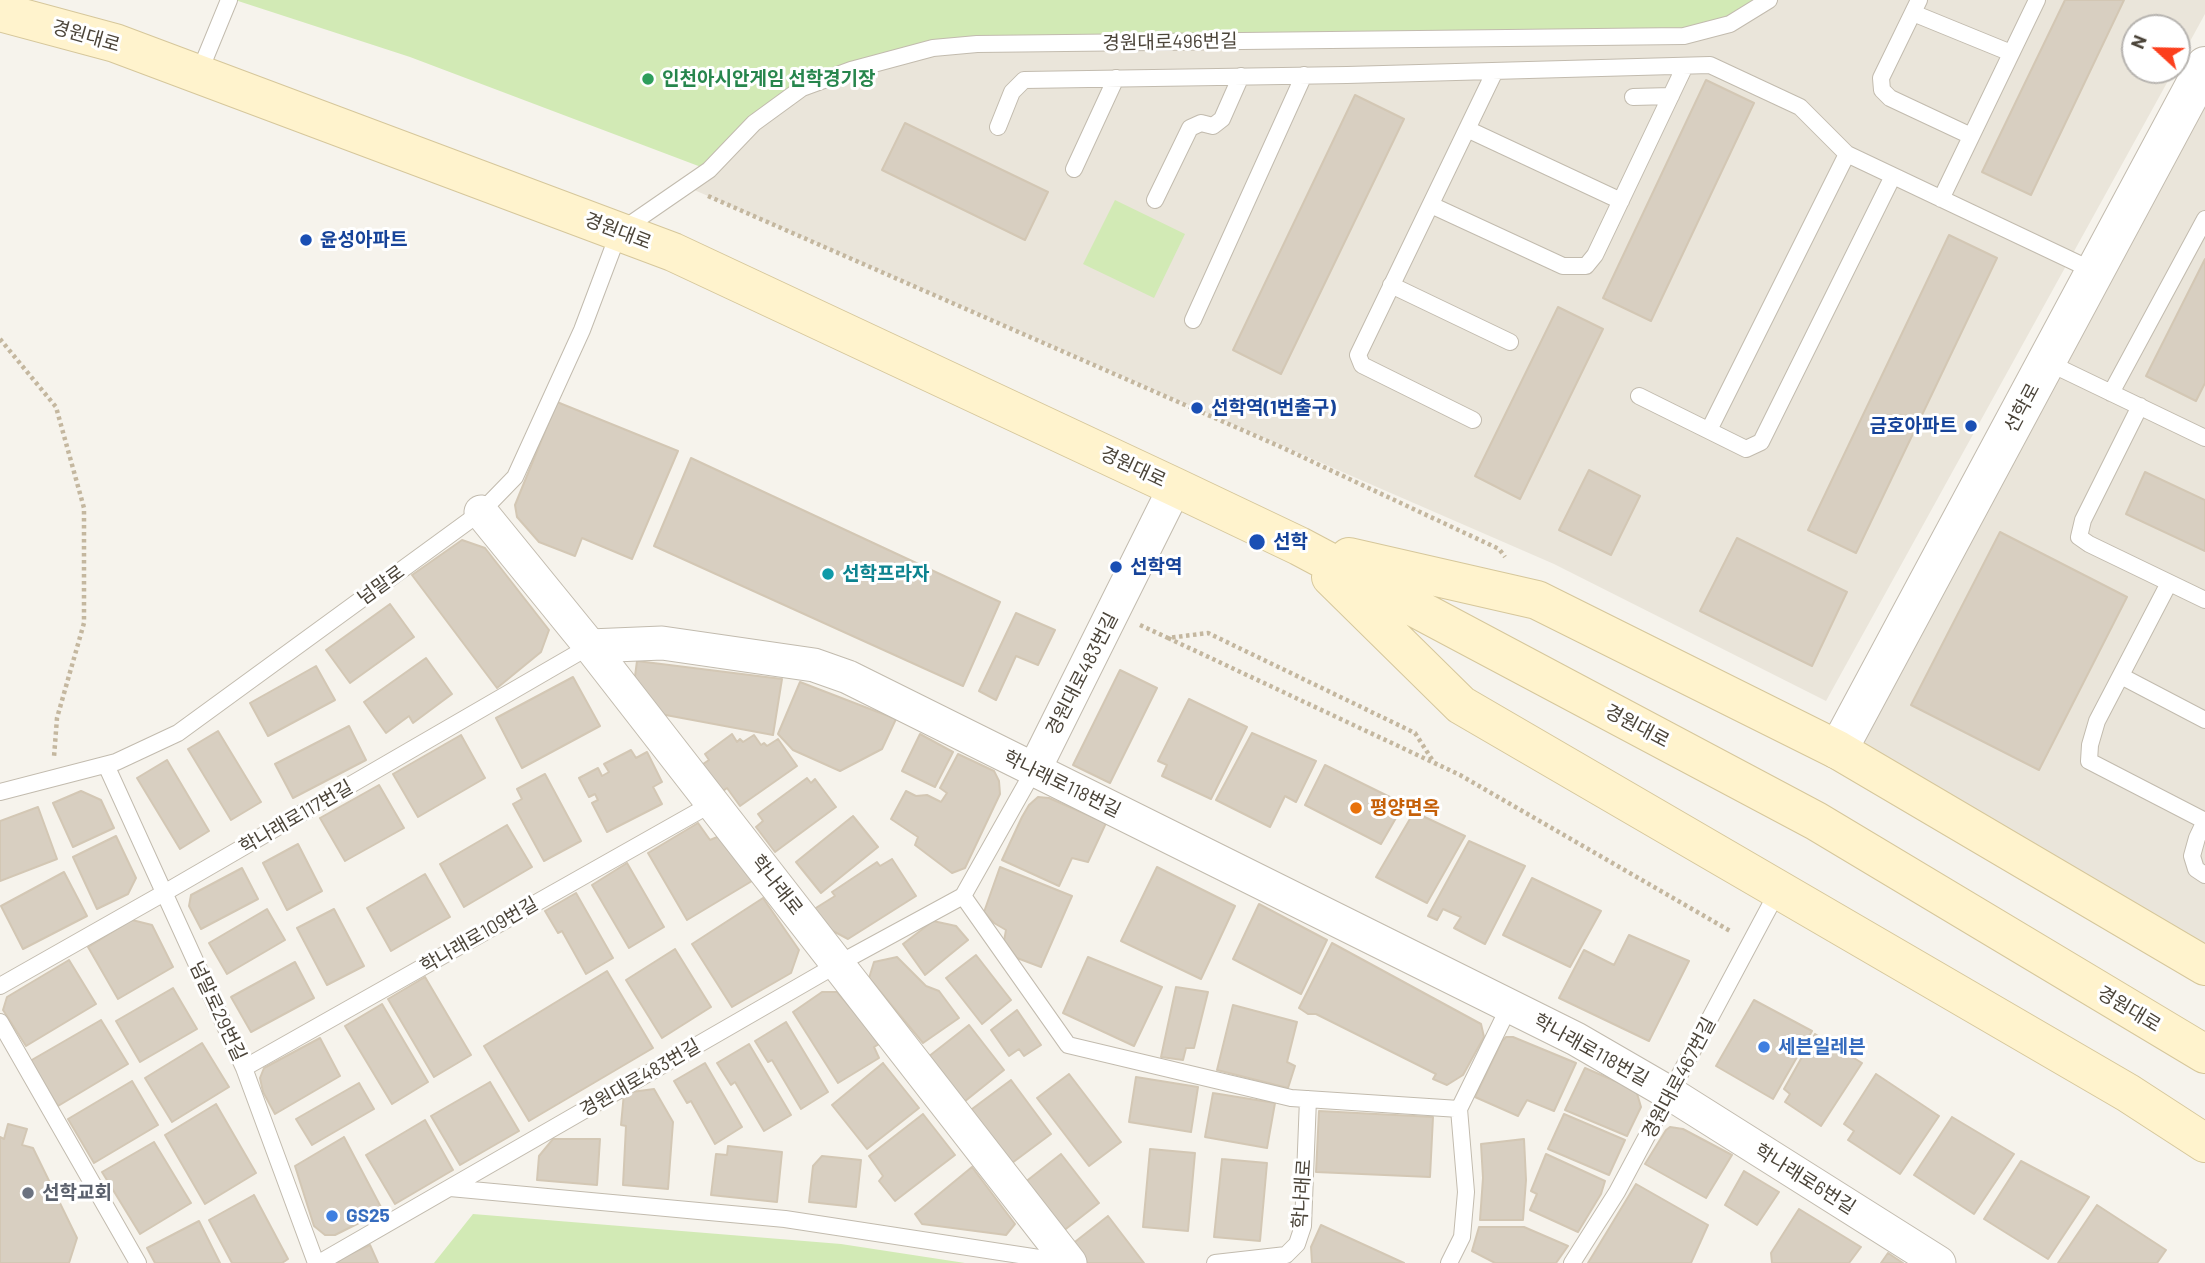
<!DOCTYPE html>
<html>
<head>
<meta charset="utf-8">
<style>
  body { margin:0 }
  #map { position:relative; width:2205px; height:1263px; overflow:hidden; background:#f6f3ec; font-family:Barlow,sans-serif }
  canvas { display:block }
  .north { position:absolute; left:2121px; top:14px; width:70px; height:70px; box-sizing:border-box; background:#fff; border:2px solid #b7b4b0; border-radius:50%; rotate:292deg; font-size:19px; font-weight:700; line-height:28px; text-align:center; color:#4b4439 }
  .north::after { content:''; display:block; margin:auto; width:24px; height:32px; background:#fc3f1d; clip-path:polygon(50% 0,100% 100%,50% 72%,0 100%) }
</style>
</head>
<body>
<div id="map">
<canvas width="2205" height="1263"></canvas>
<div class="north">N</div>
</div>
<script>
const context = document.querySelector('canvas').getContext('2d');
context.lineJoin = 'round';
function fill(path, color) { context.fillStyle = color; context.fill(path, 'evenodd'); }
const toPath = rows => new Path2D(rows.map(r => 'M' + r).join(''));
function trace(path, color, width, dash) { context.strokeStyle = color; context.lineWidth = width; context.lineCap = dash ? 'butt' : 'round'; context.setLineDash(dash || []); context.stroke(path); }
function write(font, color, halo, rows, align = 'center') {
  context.font = font + ' Barlow,"Noto Sans KR",sans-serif'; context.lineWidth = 6; context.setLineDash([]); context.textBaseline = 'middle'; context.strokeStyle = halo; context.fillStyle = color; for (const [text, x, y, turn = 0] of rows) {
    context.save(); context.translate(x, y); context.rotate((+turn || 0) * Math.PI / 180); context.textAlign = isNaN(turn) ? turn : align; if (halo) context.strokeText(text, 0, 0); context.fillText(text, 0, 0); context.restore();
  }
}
fill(toPath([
  [1769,0,2205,0,2205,14,2177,65,2177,28,2135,28,2135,70,2174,70,1826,701,1554,564,685,186,802,88,933,48],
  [2205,71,2205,966,1838,750]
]), '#eae5da');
fill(toPath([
  [235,0,1769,0,1684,36,933,48,801,88,709,170,410,57],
  [1115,200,1185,234,1154,298,1083,264],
  [473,1214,841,1244,965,1263,434,1263]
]), '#d2eab5');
const building = toPath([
  [2065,0,2124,0,2031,195,1982,172,2065,0],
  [1706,80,1754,103,1651,321,1603,298,1706,80],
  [1355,95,1404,119,1281,374,1233,350,1355,95],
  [905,123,1048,192,1025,240,882,170,905,123],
  [1949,235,1997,258,1856,553,1808,530,1949,235],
  [2205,259,2205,383,2196,401,2146,376,2205,259],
  [1558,307,1603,329,1520,499,1475,476,1558,307],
  [557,402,678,451,632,559,582,538,575,556,539,542,517,517,515,505,557,402],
  [691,458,1000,602,963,686,654,546,691,458],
  [1589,470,1640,496,1611,555,1559,530,1589,470],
  [2145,472,2205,500,2205,551,2126,514,2145,472],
  [2000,532,2127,597,2039,770,1911,705,2000,532],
  [1737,538,1847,592,1812,666,1700,611,1737,538],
  [462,540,485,548,549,630,541,652,497,688,412,575,462,540],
  [390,604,414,637,350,683,326,650,390,604],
  [1016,613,1055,630,1038,665,1016,656,996,700,979,691,1016,613],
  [426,658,452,694,413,723,409,716,386,733,364,702,426,658],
  [637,661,782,679,773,735,655,713,634,684,637,661],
  [316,666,335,700,268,736,250,703,316,666],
  [1120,670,1157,688,1110,783,1073,765,1120,670],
  [573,677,600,726,522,768,496,718,573,677],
  [800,682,896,719,882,749,840,771,793,750,778,734,800,682],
  [1189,699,1247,727,1211,799,1162,776,1167,765,1158,761,1189,699],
  [349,726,366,760,293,798,275,764,349,726],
  [218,731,261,802,231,820,188,749,218,731],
  [1252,733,1316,761,1296,802,1285,796,1270,827,1216,800,1252,733],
  [732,734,737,742,740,739,743,742,754,735,761,745,764,743,767,746,778,739,797,766,740,806,727,788,719,794,700,766,709,760,705,754,732,734],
  [920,734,953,752,935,787,902,771,920,734],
  [461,735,485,778,418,817,393,774,461,735],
  [631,750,636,758,647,752,662,782,653,787,662,804,607,832,592,803,598,800,595,794,589,797,579,778,598,768,602,776,609,772,604,764,631,750],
  [958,754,994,771,999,781,1000,794,965,868,952,873,915,845,918,837,891,819,906,791,916,796,927,795,941,802,947,793,940,788,958,754],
  [167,760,209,831,180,849,137,778,167,760],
  [1325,765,1404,804,1381,844,1305,805,1325,765],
  [545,774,581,841,544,861,513,804,522,799,517,789,545,774],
  [807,778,811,783,815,779,836,807,775,852,756,827,763,821,758,814,807,778],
  [379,785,404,828,345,861,320,818,379,785],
  [81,791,101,800,114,828,73,847,53,803,81,791],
  [1038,797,1049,798,1106,823,1088,862,1072,858,1059,886,1002,860,1022,817,1029,805,1038,797],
  [38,807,57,859,0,881,0,821,38,807],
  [1414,812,1465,836,1427,903,1376,877,1414,812],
  [853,816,878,847,821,893,796,862,853,816],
  [698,823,710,840,722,835,752,881,687,920,648,853,698,823],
  [507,825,532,867,464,907,440,864,507,825],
  [116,836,136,878,128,894,97,909,73,857,116,836],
  [1469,841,1525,866,1485,944,1454,928,1461,917,1443,909,1437,920,1428,916,1469,841],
  [298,844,322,891,287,910,263,863,298,844],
  [892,859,916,896,848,939,820,924,811,911,835,896,832,892,877,862,880,866,892,859],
  [627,863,664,927,629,948,592,885,627,863],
  [1000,867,1072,896,1041,967,1017,958,1004,941,1006,930,994,923,984,912,1000,867],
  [1157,867,1235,906,1201,979,1121,941,1157,867],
  [242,868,258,899,201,929,189,906,191,895,242,868],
  [64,872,87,916,23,949,1,906,64,872],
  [425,874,450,917,391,951,367,908,425,874],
  [1532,878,1601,911,1570,967,1503,935,1532,878],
  [576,893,613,958,586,974,562,931,558,933,545,911,576,893],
  [763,898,799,950,791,973,732,1007,692,944,763,898],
  [1259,904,1327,940,1301,994,1233,959,1259,904],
  [267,909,285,940,227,974,209,943,267,909],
  [334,909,364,966,327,985,297,928,334,909],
  [132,920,152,925,173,967,118,999,88,947,132,920],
  [933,921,956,926,968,940,925,975,903,944,933,921],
  [1629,935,1689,961,1649,1041,1559,998,1584,950,1614,965,1629,935],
  [1332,943,1481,1024,1484,1037,1463,1075,1447,1085,1433,1079,1436,1074,1316,1014,1308,1014,1299,1008,1332,943],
  [675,949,711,1007,662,1038,626,980,675,949],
  [976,955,1011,1000,982,1024,946,978,976,955],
  [897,957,926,986,939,991,959,1018,923,1043,869,978,874,962,897,957],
  [1088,957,1162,987,1134,1046,1063,1013,1088,957],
  [69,960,96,1004,26,1046,3,1010,7,997,69,960],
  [295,962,314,998,251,1032,231,997,295,962],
  [607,971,653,1048,529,1121,484,1046,607,971],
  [425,977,471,1055,434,1077,388,999,425,977],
  [1176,987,1208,992,1194,1048,1186,1048,1183,1060,1161,1057,1176,987],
  [173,988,197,1029,140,1062,116,1021,173,988],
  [822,992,837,992,881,1043,874,1047,879,1058,838,1083,793,1012,822,992],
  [1754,1000,1812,1031,1773,1099,1716,1066,1754,1000],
  [382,1004,428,1082,392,1104,345,1026,382,1004],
  [1233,1005,1297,1022,1287,1062,1295,1066,1288,1088,1217,1070,1233,1005],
  [1017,1010,1041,1045,1024,1056,1019,1049,1009,1056,991,1030,1017,1010],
  [101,1020,128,1064,58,1106,30,1061,101,1020],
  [786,1022,828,1092,801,1109,772,1060,768,1062,755,1041,786,1022],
  [969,1025,1004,1070,964,1102,928,1057,969,1025],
  [1815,1034,1862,1063,1821,1126,1785,1102,1790,1094,1784,1089,1815,1034],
  [1506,1037,1513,1037,1576,1063,1554,1111,1527,1100,1518,1116,1475,1097,1502,1041,1506,1037],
  [320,1038,340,1076,275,1114,263,1092,260,1078,264,1068,320,1038],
  [202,1043,229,1087,172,1122,145,1078,202,1043],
  [749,1044,791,1115,764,1131,735,1082,731,1085,717,1063,749,1044],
  [705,1063,742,1127,715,1144,691,1101,687,1103,674,1081,705,1063],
  [883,1063,919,1108,867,1149,832,1105,883,1063],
  [1585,1068,1636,1090,1641,1107,1627,1136,1565,1110,1585,1068],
  [1069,1074,1121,1142,1089,1166,1037,1098,1069,1074],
  [1876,1074,1939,1116,1900,1174,1848,1140,1854,1131,1844,1124,1876,1074],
  [1136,1077,1198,1087,1191,1132,1129,1122,1136,1077],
  [1011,1080,1051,1134,1008,1166,968,1112,1011,1080],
  [132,1081,158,1125,94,1163,68,1119,132,1081],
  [490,1082,519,1131,460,1165,431,1116,490,1082],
  [359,1083,374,1109,312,1145,296,1119,359,1083],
  [654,1089,673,1122,668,1189,623,1185,626,1126,621,1125,624,1093,654,1089],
  [1213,1093,1275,1103,1267,1148,1205,1137,1213,1093],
  [216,1104,256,1173,205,1204,165,1135,216,1104],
  [1319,1111,1433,1117,1430,1177,1316,1172,1319,1111],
  [923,1114,955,1155,895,1201,879,1181,883,1176,869,1156,923,1114],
  [1564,1114,1625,1140,1609,1175,1548,1149,1564,1114],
  [1952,1117,2014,1154,1974,1214,1914,1175,1952,1117],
  [425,1120,453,1170,395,1204,366,1155,425,1120],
  [8,1124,27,1129,22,1145,33,1148,77,1238,69,1263,0,1263,0,1137,4,1139,8,1124],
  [1670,1127,1683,1129,1732,1155,1706,1198,1645,1164,1666,1130,1670,1127],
  [344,1137,383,1211,335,1235,325,1235,314,1226,295,1166,344,1137],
  [553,1139,600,1139,597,1185,537,1180,539,1156,553,1139],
  [1524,1139,1526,1180,1523,1220,1480,1220,1483,1178,1481,1144,1524,1139],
  [154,1142,191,1203,140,1234,102,1172,154,1142],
  [728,1146,782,1152,777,1202,711,1195,716,1154,727,1155,728,1146],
  [1150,1149,1195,1153,1188,1231,1143,1227,1150,1149],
  [1061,1154,1099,1203,1062,1232,1024,1183,1061,1154],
  [1546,1154,1605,1181,1601,1194,1578,1232,1530,1210,1537,1194,1531,1191,1546,1154],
  [822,1156,861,1160,856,1207,809,1202,813,1166,822,1156],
  [1222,1159,1267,1163,1260,1241,1214,1237,1222,1159],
  [2021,1161,2089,1197,2048,1259,1984,1219,2021,1161],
  [972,1167,1015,1224,1006,1235,922,1224,915,1214,972,1167],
  [1744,1171,1779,1192,1757,1225,1725,1205,1744,1171],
  [1636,1184,1708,1225,1691,1263,1588,1263,1636,1184],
  [254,1195,288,1259,282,1263,232,1263,209,1220,254,1195],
  [2097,1205,2166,1250,2157,1263,2058,1263,2097,1205],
  [1799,1209,1861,1247,1849,1263,1772,1263,1771,1253,1799,1209],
  [1108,1216,1144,1263,1085,1263,1071,1245,1108,1216],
  [199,1221,220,1263,155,1263,147,1248,199,1221],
  [1321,1225,1404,1263,1312,1263,1311,1247,1321,1225],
  [1479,1227,1524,1227,1568,1246,1556,1263,1495,1263,1472,1251,1479,1227],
  [370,1245,378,1263,338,1263,339,1259,370,1245],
  [1888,1253,1903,1263,1881,1263,1888,1253]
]);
fill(building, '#d8cfc1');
trace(building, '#d3c7b4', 2);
const service = toPath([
  [1919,0,1881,78,1882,90,1890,98,1971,136],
  [1913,13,2011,53],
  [199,73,229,0],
  [1633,97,1671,96],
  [998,127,1012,92,1024,80,1347,75,1710,65,1800,107,1847,154,2096,272],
  [1467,129,1621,201],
  [1074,169,1116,78],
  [1941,199,2037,0],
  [1155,200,1190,128,1201,123,1213,126,1222,119,1241,76],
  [1431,205,1563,266,1586,266,1595,255,1685,66],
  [1391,285,1510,342],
  [1193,320,1304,75],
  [2047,362,2205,438],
  [2111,393,2205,219],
  [1639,396,1746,449,1761,442,1893,176],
  [2140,406,2083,520,2079,537,2089,544,2205,600],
  [1473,420,1362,365,1358,355,1495,71],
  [1709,430,1847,154],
  [2169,583,2097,721,2090,745,2089,761,2205,821],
  [2121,676,2205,720],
  [106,765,244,1068,316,1263],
  [0,792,116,762,178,733,481,512,515,477,582,330,619,232,709,170,754,123,802,88,851,70,933,48,977,44,1684,36,1730,24,1769,0],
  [2205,821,2197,838,2192,856,2196,869,2205,875],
  [963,896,1068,1045,1291,1098,1459,1109],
  [0,986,164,893,590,646],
  [0,1022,138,1263],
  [244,1068,713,803],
  [1459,1109,1509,1007],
  [450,1188,785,1219,1065,1262],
  [319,1263,838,964,963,896,1034,770],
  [1215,1263,1286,1255,1297,1244,1303,1226,1308,1099],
  [1449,1263,1462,1237,1466,1192,1459,1109],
  [1572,1263,1617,1192,1779,889]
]);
const minor = toPath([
  [481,512,590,646,1070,1263],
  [590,646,662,643,814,665,848,677,1576,1039,1671,1094,1939,1263],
  [1034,770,1175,487]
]);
const tertiary = toPath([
  [1838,750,2205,66]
]);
const secondary = toPath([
  [0,12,115,43,673,252,1175,487,1299,546,1816,821,2205,1054],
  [1349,557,1537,600,1838,750,2205,966],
  [1331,577,1461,705,2128,1093,2205,1143]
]);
trace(service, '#c2bbae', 18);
trace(minor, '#c2bbae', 35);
trace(tertiary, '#c2bbae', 40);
trace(secondary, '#d6c79b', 40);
trace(toPath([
  [708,196,1281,447,1499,549,1505,557],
  [0,339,56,407,84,508,84,623,57,718,54,757],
  [1140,625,1168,638,1208,633,1415,733,1433,761],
  [1168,638,1460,775,1732,932]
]), '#c4b79f', 4.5, [3.5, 3.5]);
trace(service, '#fff', 16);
trace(minor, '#fff', 33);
trace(tertiary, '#fff', 38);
trace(secondary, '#fff3cd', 38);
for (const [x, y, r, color] of [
  [648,79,7,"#2e9e5b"],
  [306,240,7,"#1a4fb4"],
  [1197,408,7,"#1a4fb4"],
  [1971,426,7,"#1a4fb4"],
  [1257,542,9,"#1a4fb4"],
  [1116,567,7,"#1a4fb4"],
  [828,574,7,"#0f9aa8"],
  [1356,808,7,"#e8710a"],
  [1764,1047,7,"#3f7fe0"],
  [28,1193,7,"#6b7280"],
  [332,1216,7,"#3f7fe0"]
]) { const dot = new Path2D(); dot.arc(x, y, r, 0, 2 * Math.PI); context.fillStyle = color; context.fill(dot); trace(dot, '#fff', 2.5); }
write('19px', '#4b4439', '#fff', [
  ["경원대로",86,36,16],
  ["경원대로496번길",1170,42,-1],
  ["경원대로",618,231,21],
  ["선학로",2022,408,-62],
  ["경원대로",1133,467,25],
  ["넘말로",381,585,-36],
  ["경원대로483번길",1082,674,-63],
  ["경원대로",1637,726,28],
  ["학나래로118번길",1062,784,26],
  ["학나래로117번길",296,817,-30],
  ["학나래로",777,885,52],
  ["학나래로109번길",479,935,-30],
  ["경원대로",2129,1009,31],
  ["넘말로29번길",218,1011,65],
  ["학나래로118번길",1591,1050,29],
  ["경원대로483번길",640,1078,-30],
  ["경원대로467번길",1679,1078,-62],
  ["학나래로6번길",1805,1179,32],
  ["학나래로",1302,1194,-86]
]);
write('bold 19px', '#27864d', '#fff', [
  ["인천아시안게임 선학경기장",662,79]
], 'left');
write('bold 19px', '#164399', '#fff', [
  ["윤성아파트",320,240],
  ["선학역(1번출구)",1211,408],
  ["금호아파트",1957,426,"right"],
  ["선학",1273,542],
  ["선학역",1130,567]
], 'left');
write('bold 19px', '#0d838f', '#fff', [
  ["선학프라자",842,574]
], 'left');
write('bold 19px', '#c56008', '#fff', [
  ["평양면옥",1370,808]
], 'left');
write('bold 19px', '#366cbe', '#fff', [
  ["세븐일레븐",1778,1047],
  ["GS25",346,1216]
], 'left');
write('bold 19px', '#5b616d', '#fff', [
  ["선학교회",42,1193]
], 'left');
</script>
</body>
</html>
